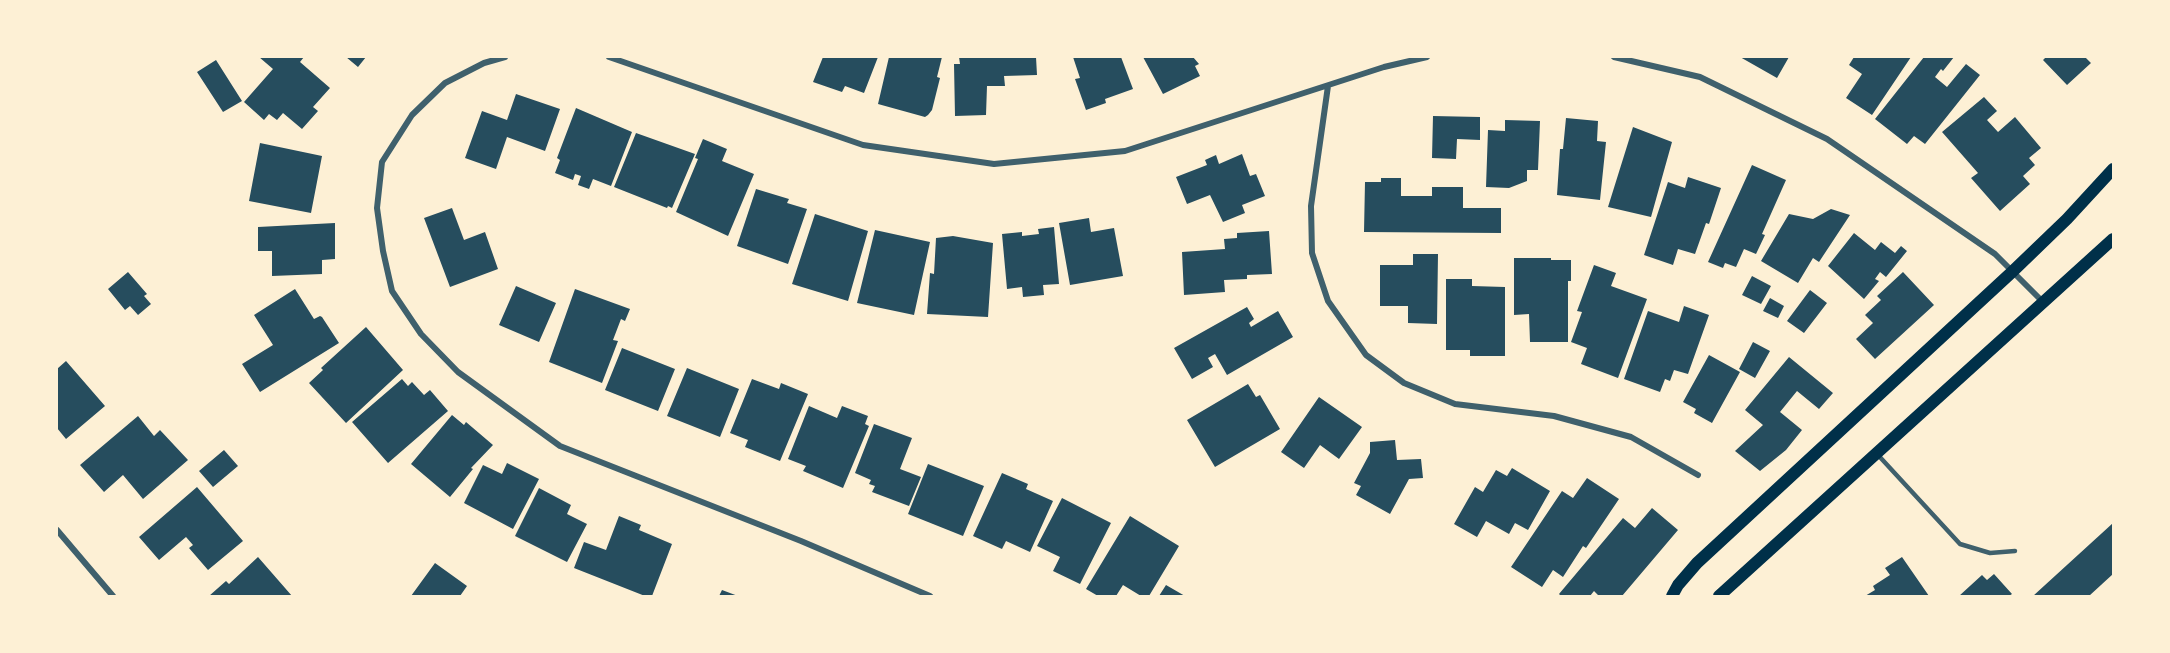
<!DOCTYPE html>
<html>
<head>
<meta charset="utf-8">
<style>
  body { margin:0 }
  #map { position:relative; width:2170px; height:653px; overflow:hidden; background:#fdf0d5; font-family:"Crimson Pro",serif }
  canvas { display:block }
  .frame { position:absolute; inset:0; border:58px solid #fdf0d5; pointer-events:none }
</style>
</head>
<body>
<div id="map">
<canvas width="2170" height="653"></canvas>
<div class="frame"></div>
</div>
<script>
const context = document.querySelector('canvas').getContext('2d');
context.lineJoin = 'round';
function fill(path, color) { context.fillStyle = color; context.fill(path, 'evenodd'); }
const toPath = rows => new Path2D(rows.map(r => 'M' + r).join(''));
function trace(path, color, width, dash) { context.strokeStyle = color; context.lineWidth = width; context.lineCap = dash ? 'butt' : 'round'; context.setLineDash(dash || []); context.stroke(path); }
fill(toPath([
  [259,57,304,57,300,62,330,88,313,107,318,111,302,129,283,113,277,120,269,114,264,120,244,102,273,69],
  [346,57,366,57,358,67],
  [823,57,878,57,864,93,845,86,842,92,813,82],
  [889,57,942,57,937,77,940,78,932,110,928,115,925,117,878,104],
  [959,57,1036,57,1037,75,1004,76,1005,86,987,86,986,115,955,116,954,64,960,64],
  [1073,57,1121,57,1133,89,1105,99,1106,103,1086,110,1075,79,1080,78],
  [1143,57,1193,57,1199,64,1195,66,1200,76,1163,94],
  [1740,57,1789,57,1777,78],
  [1854,57,1911,57,1872,115,1846,98,1862,74,1849,65],
  [1924,57,1954,57,1943,71,1941,69,1935,77,1947,87,1966,64,1980,75,1925,144,1914,136,1907,144,1875,119],
  [2046,57,2085,57,2091,63,2067,85,2043,60],
  [216,60,242,101,223,112,197,72],
  [516,94,560,109,545,151,507,137,496,169,465,158,482,111,507,120],
  [1984,97,1997,111,1987,120,1998,132,2015,117,2041,148,2029,158,2035,165,2023,176,2030,184,2000,211,1971,178,1978,173,1942,132],
  [576,108,632,132,611,186,593,179,589,189,578,185,581,176,575,174,573,180,555,173,560,160,557,158],
  [1433,116,1480,117,1480,140,1457,139,1456,159,1432,158],
  [1566,118,1598,121,1597,141,1606,142,1600,200,1557,195,1560,149,1563,149],
  [1505,120,1540,121,1538,170,1527,170,1527,181,1509,188,1486,187,1488,130,1505,131],
  [1633,127,1672,142,1651,217,1608,207],
  [636,133,695,154,672,208,668,206,667,208,614,187],
  [703,139,727,149,722,161,754,174,728,236,676,212,698,159,695,158],
  [260,143,322,156,311,213,249,201],
  [1242,154,1250,176,1256,174,1265,196,1242,205,1245,213,1223,222,1210,195,1187,204,1176,177,1207,165,1205,160,1216,155,1219,164],
  [1752,165,1786,180,1762,234,1765,235,1756,254,1744,249,1736,267,1725,263,1723,268,1708,262],
  [1688,177,1721,188,1709,224,1706,223,1695,254,1678,249,1673,265,1644,255,1668,182,1685,188],
  [1381,178,1401,178,1401,196,1432,196,1432,187,1463,187,1463,208,1501,208,1501,233,1364,232,1365,182,1381,182],
  [756,189,789,199,787,203,807,209,788,264,737,246],
  [452,208,464,240,485,232,498,269,450,287,424,218],
  [1831,209,1850,215,1819,262,1813,258,1798,283,1761,261,1789,214,1813,219],
  [815,214,868,231,848,301,792,284],
  [1089,218,1091,232,1114,228,1123,276,1070,285,1059,223],
  [335,223,335,259,322,260,322,274,272,276,272,251,258,251,258,227],
  [1054,227,1059,284,1043,285,1044,295,1023,297,1022,287,1007,289,1002,234,1022,232,1022,236,1039,234,1038,229],
  [875,230,930,242,914,315,857,303],
  [1269,231,1272,274,1247,275,1247,279,1224,280,1225,292,1184,295,1182,252,1225,249,1224,239,1237,238,1237,233],
  [1854,233,1875,250,1881,242,1895,253,1901,246,1907,251,1886,277,1880,272,1875,279,1879,281,1864,299,1828,266],
  [953,236,993,243,988,317,927,314,930,273,934,274,936,238],
  [1413,254,1438,254,1437,324,1408,323,1408,306,1380,306,1380,265,1413,265],
  [1514,258,1551,258,1551,260,1571,260,1571,281,1568,281,1568,342,1530,342,1529,314,1514,315],
  [1594,265,1616,273,1611,286,1647,299,1618,378,1581,364,1587,348,1571,342,1582,312,1577,311],
  [128,272,147,294,144,296,151,304,138,315,130,306,125,310,108,289],
  [1903,272,1934,305,1875,359,1856,339,1873,323,1865,315,1881,300,1877,296],
  [1752,276,1771,286,1761,304,1742,295],
  [1446,279,1472,279,1472,286,1505,287,1505,356,1470,356,1470,350,1446,350],
  [516,286,556,303,539,342,499,325],
  [295,289,314,319,320,316,322,317,339,343,260,392,242,364,273,345,254,315],
  [575,289,630,309,625,321,621,319,613,340,618,341,602,383,549,362],
  [1810,290,1827,303,1804,333,1787,321],
  [1770,298,1784,306,1778,318,1763,311],
  [1684,306,1709,315,1688,374,1674,370,1670,381,1665,379,1660,392,1624,379,1648,311,1679,322],
  [1247,307,1254,319,1249,323,1251,327,1278,311,1293,337,1227,375,1215,354,1208,358,1213,367,1192,379,1174,348],
  [366,327,403,370,346,423,309,383,323,370,321,368],
  [1753,342,1770,351,1755,378,1739,369],
  [622,348,675,369,658,411,605,390],
  [1709,355,1740,372,1712,423,1694,413,1696,409,1683,402],
  [1789,357,1833,393,1819,409,1797,391,1780,412,1802,430,1786,450,1760,471,1735,451,1763,425,1745,410],
  [66,361,105,406,66,439,57,428,57,369],
  [687,368,739,389,720,437,667,416],
  [402,379,408,386,412,382,424,395,430,390,448,411,388,463,352,422],
  [752,379,779,389,781,383,808,394,780,461,745,447,748,440,730,433],
  [1248,384,1256,397,1260,395,1280,429,1215,467,1187,420],
  [1319,397,1362,427,1339,459,1320,445,1304,468,1281,452],
  [809,406,837,418,842,406,868,416,865,424,869,426,843,488,803,471,806,466,788,459],
  [452,415,464,425,466,422,493,445,471,468,473,469,450,497,411,464],
  [138,416,154,436,160,430,188,460,143,499,123,475,104,492,80,465],
  [874,424,912,438,900,469,921,477,909,506,872,492,875,486,869,484,871,480,855,473],
  [1395,440,1397,460,1421,459,1423,478,1409,479,1390,514,1356,495,1361,486,1354,483,1370,453,1370,442],
  [224,450,238,466,213,487,199,471],
  [507,463,539,479,513,529,464,503,483,465,502,474],
  [928,464,984,486,963,536,908,514],
  [1512,468,1550,491,1528,530,1515,523,1509,534,1486,521,1477,537,1454,524,1475,487,1483,492,1496,470,1507,476],
  [1002,473,1028,484,1026,489,1053,501,1030,552,1006,541,1002,549,973,536],
  [1587,478,1619,499,1586,548,1583,546,1563,577,1553,570,1542,587,1511,567,1562,491,1573,498],
  [197,487,243,541,208,570,189,548,193,545,186,537,159,560,139,537],
  [539,488,571,505,567,514,587,524,567,562,515,536],
  [1062,498,1111,523,1080,584,1053,571,1060,557,1037,546],
  [1652,508,1678,530,1622,596,1599,596,1594,591,1590,596,1561,596,1559,594,1623,518,1635,528],
  [619,516,641,525,639,530,672,544,652,596,645,596,574,568,584,542,606,550],
  [1130,516,1179,546,1149,596,1141,596,1123,585,1116,596,1098,596,1086,589],
  [2113,523,2113,574,2089,596,2033,596],
  [258,557,292,596,209,596,226,581,229,584],
  [1902,557,1929,596,1865,596,1875,590,1873,586,1890,575,1885,568],
  [435,563,467,586,460,596,411,596],
  [1994,574,2012,594,2009,596,1959,596,1982,575,1987,580],
  [1166,585,1185,596,1159,596],
  [722,590,738,596,719,596]
]), '#264d5e');
trace(toPath([
  [1878,455,1960,544,1990,553,2015,551]
]), '#3f606c', 4.5);
trace(toPath([
  [505,57,484,63,445,83,412,115,382,162,377,208,383,251,392,291,421,334,458,372,560,446,801,541,930,596],
  [609,57,863,145,994,164,1125,151,1384,67,1427,57],
  [1614,57,1700,77,1827,139,1995,254,2043,302],
  [1328,86,1311,206,1312,253,1328,301,1366,355,1404,383,1455,404,1554,416,1631,437,1698,475],
  [57,530,113,596]
]), '#3f606c', 6);
trace(toPath([
  [1672,596,1678,585,1697,563,2012,272,2067,219,2113,169],
  [1719,596,2113,239]
]), '#003049', 12);
</script>
</body>
</html>
